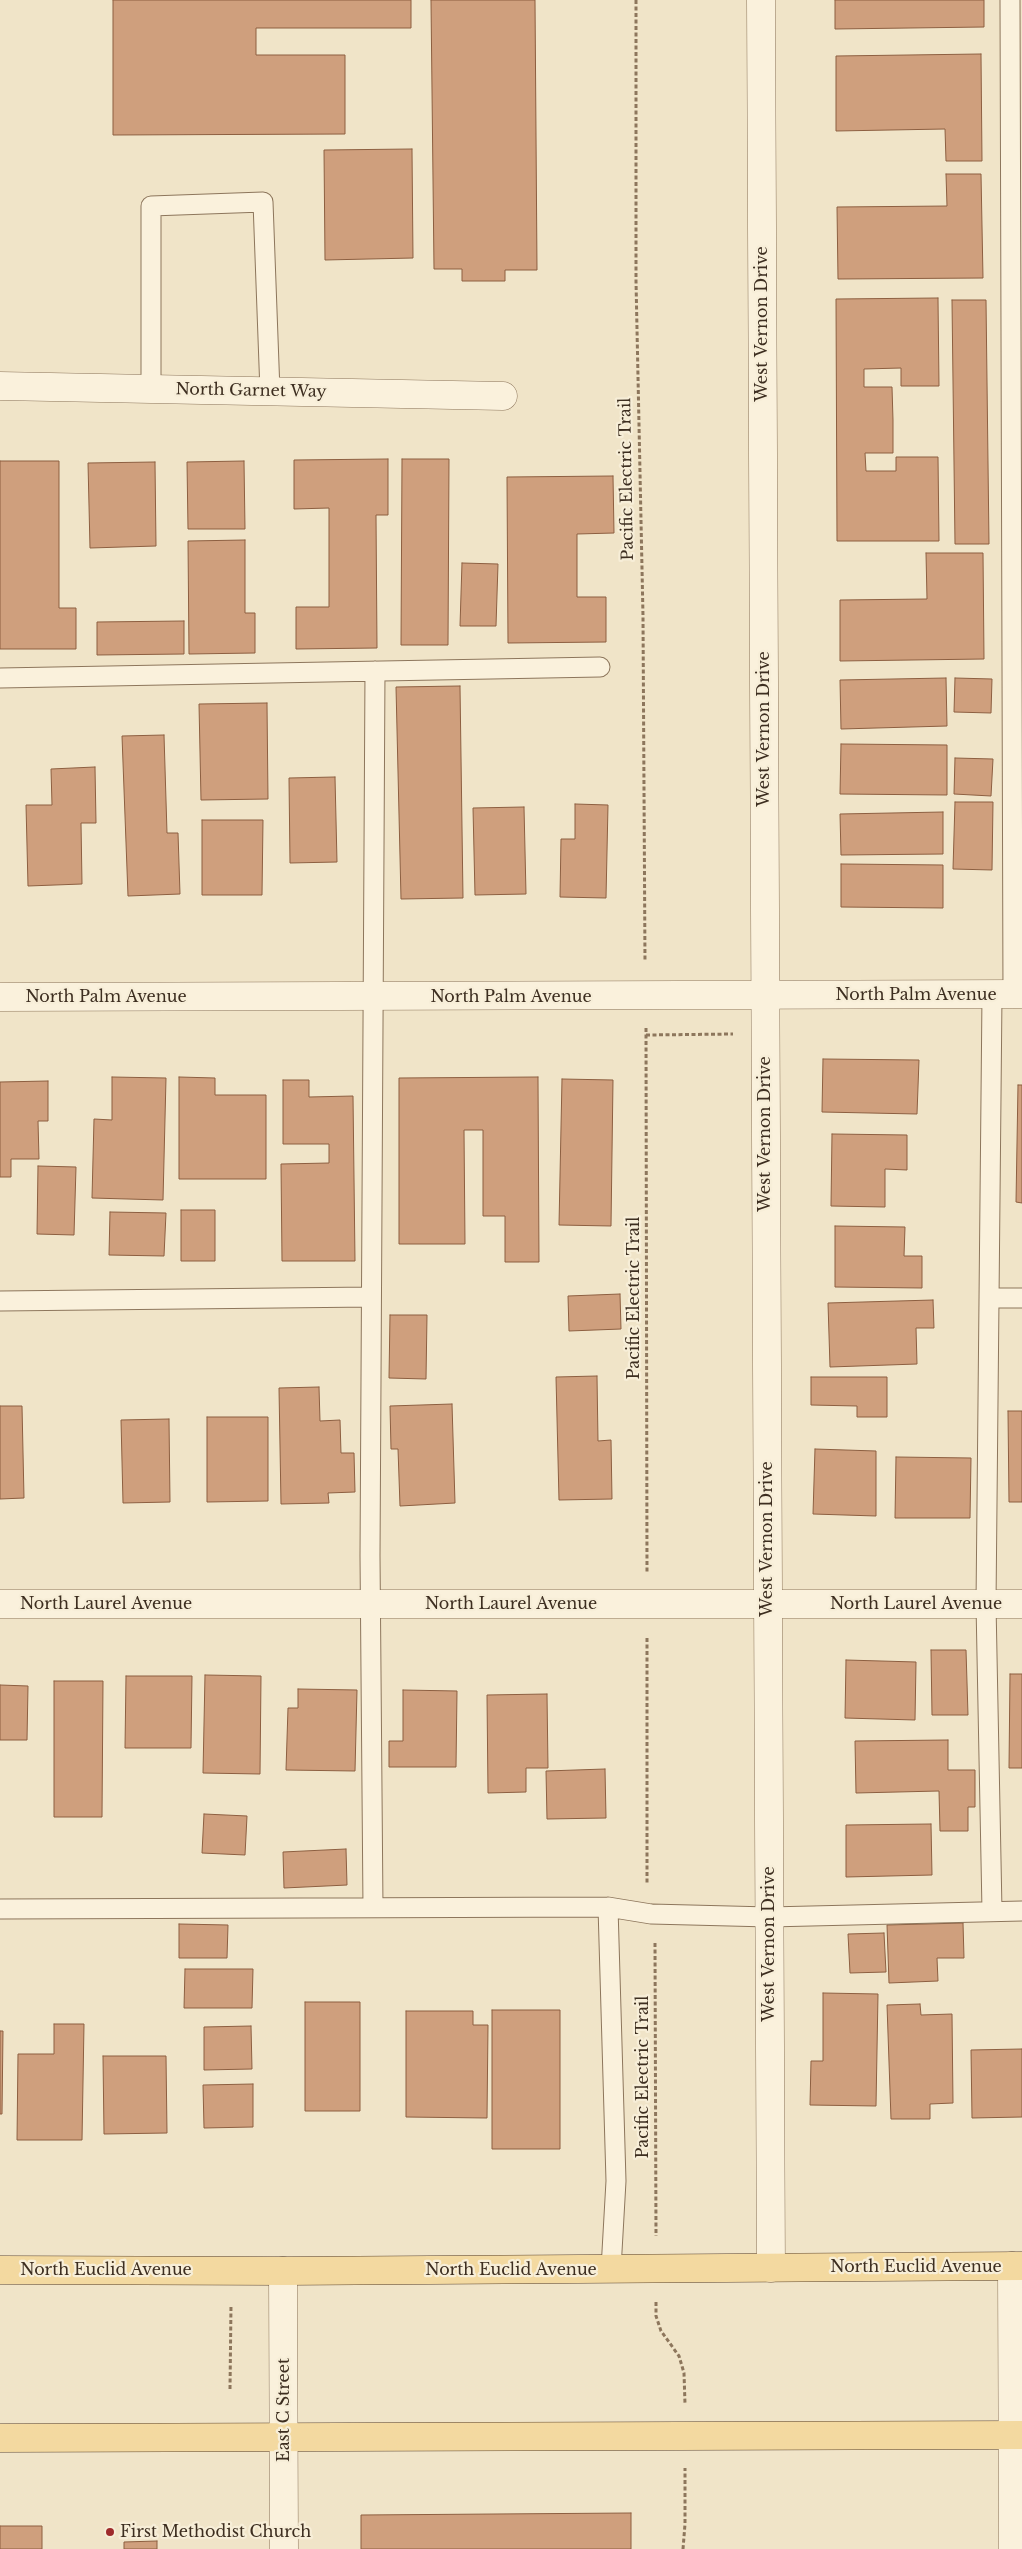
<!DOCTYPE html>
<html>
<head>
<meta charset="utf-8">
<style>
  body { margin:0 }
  canvas { display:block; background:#f0e4c8 }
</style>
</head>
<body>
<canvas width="1022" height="2549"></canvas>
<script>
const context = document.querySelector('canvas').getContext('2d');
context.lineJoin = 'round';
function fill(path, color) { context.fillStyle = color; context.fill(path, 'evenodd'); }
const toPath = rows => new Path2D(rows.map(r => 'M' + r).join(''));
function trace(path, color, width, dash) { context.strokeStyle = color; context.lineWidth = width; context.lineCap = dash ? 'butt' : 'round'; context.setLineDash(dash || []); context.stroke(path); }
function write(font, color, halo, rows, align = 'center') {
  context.font = font + ' "Libre Baskerville",serif'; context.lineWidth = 4.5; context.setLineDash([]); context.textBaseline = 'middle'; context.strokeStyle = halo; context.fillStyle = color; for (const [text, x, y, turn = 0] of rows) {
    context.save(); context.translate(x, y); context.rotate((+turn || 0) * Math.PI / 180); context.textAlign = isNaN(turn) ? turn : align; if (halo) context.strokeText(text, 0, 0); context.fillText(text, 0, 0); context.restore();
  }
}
const building = toPath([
  [113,0,411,0,411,28,256,28,256,55,345,55,345,134,113,135,113,0],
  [431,0,535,0,537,270,505,270,505,281,462,281,462,269,434,269,431,0],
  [835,0,984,0,984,27,835,29,835,0],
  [981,54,982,161,946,161,945,129,836,131,836,56,981,54],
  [412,149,413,258,325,260,324,150,412,149],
  [946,174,981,174,983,278,838,279,837,207,947,206,946,174],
  [938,298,939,386,901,386,901,368,864,369,864,387,892,387,893,420,893,453,865,453,866,471,896,471,896,457,938,457,939,541,837,541,836,299,938,298],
  [952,300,986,300,989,544,955,544,952,300],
  [388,459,388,515,376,515,377,648,296,649,296,607,329,607,329,508,294,509,294,460,388,459],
  [402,459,449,459,448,645,401,645,402,459],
  [0,461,59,461,59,608,76,608,76,649,0,649,0,461],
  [244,461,245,529,188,529,187,462,244,461],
  [155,462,156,546,90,548,88,463,155,462],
  [613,476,614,533,577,534,577,597,606,597,606,642,508,643,507,477,613,476],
  [245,540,245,613,255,613,255,653,189,654,188,541,245,540],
  [926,553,983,553,984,659,840,661,840,600,927,599,926,553],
  [462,563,498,564,496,626,460,626,462,563],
  [184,621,184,654,97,655,97,622,184,621],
  [946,678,947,726,841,729,840,680,946,678],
  [955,678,992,679,991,713,954,712,955,678],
  [460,686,463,898,401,899,396,687,460,686],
  [267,703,268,799,201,800,199,704,267,703],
  [164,735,167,833,178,833,180,894,128,896,122,736,164,735],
  [841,744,947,745,947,795,840,794,841,744],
  [955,758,993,759,991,796,954,794,955,758],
  [95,767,96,823,81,823,82,884,28,886,26,805,52,805,51,769,95,767],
  [335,777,337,862,290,863,289,778,335,777],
  [955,802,993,802,992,870,953,869,955,802],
  [575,804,608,805,606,898,560,897,561,839,575,839,575,804],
  [524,807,526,894,475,895,473,808,524,807],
  [943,812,943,854,841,855,840,814,943,812],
  [202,820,263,820,262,895,202,895,202,820],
  [841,864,943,865,943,908,841,907,841,864],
  [823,1059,919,1060,917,1114,822,1112,823,1059],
  [112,1077,166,1078,163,1200,92,1198,94,1119,112,1120,112,1077],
  [179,1077,215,1078,215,1095,266,1095,266,1179,179,1179,179,1077],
  [538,1077,539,1262,505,1262,505,1216,483,1216,483,1130,464,1130,465,1244,399,1244,399,1078,538,1077],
  [562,1079,613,1080,611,1226,559,1225,562,1079],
  [283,1080,309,1080,309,1097,353,1096,355,1261,282,1261,281,1164,329,1163,329,1144,283,1144,283,1080],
  [48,1081,48,1121,38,1121,39,1159,11,1159,11,1177,0,1177,0,1082,48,1081],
  [1018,1085,1022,1085,1022,1203,1016,1202,1018,1085],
  [832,1134,907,1135,907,1170,885,1169,885,1207,831,1206,832,1134],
  [38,1166,76,1167,74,1235,37,1234,38,1166],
  [181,1210,215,1210,215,1261,181,1261,181,1210],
  [110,1212,166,1213,164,1256,109,1255,110,1212],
  [835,1226,905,1227,904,1256,922,1256,922,1288,835,1287,835,1226],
  [620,1294,621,1329,569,1331,568,1296,620,1294],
  [933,1300,934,1328,916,1328,917,1364,830,1367,828,1303,933,1300],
  [390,1315,427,1315,426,1379,389,1378,390,1315],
  [597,1376,598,1441,611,1440,612,1499,559,1500,556,1377,597,1376],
  [811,1377,887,1377,887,1417,857,1417,857,1406,811,1405,811,1377],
  [319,1387,320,1421,340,1420,341,1453,354,1453,355,1492,328,1493,329,1503,281,1504,279,1388,319,1387],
  [452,1404,455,1503,400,1506,398,1449,391,1449,390,1406,452,1404],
  [0,1406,22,1406,24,1498,0,1499,0,1406],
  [1008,1411,1022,1411,1022,1502,1009,1502,1008,1411],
  [207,1417,268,1417,268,1501,207,1502,207,1417],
  [169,1419,170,1502,123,1503,121,1420,169,1419],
  [815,1449,876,1451,876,1516,813,1514,815,1449],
  [896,1457,971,1458,970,1518,895,1518,896,1457],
  [931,1650,966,1650,968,1715,932,1715,931,1650],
  [846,1660,916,1662,915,1720,845,1718,846,1660],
  [1010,1674,1022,1674,1022,1768,1009,1768,1010,1674],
  [205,1675,261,1676,260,1774,203,1773,205,1675],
  [126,1676,192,1676,191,1748,125,1748,126,1676],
  [54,1681,103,1681,102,1817,54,1817,54,1681],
  [0,1685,28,1686,27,1740,0,1740,0,1685],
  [298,1689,357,1690,355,1771,286,1770,288,1708,298,1708,298,1689],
  [403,1690,457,1691,456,1767,389,1767,389,1741,403,1741,403,1690],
  [547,1694,548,1768,526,1768,526,1792,488,1793,487,1695,547,1694],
  [948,1740,948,1770,975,1770,975,1807,968,1807,968,1831,940,1831,939,1791,856,1793,855,1741,948,1740],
  [605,1769,606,1818,547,1819,546,1771,605,1769],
  [204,1814,247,1816,245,1855,202,1853,204,1814],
  [931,1824,932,1875,846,1877,846,1825,931,1824],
  [346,1849,347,1885,284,1888,283,1852,346,1849],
  [963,1923,964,1958,937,1958,938,1981,889,1983,887,1925,963,1923],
  [179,1924,228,1925,227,1958,179,1958,179,1924],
  [884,1933,886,1972,850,1973,848,1934,884,1933],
  [185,1969,253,1969,252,2008,184,2008,185,1969],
  [823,1993,878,1994,876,2106,810,2105,811,2061,823,2061,823,1993],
  [305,2002,360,2002,360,2111,305,2111,305,2002],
  [920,2004,921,2015,952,2014,953,2103,930,2104,930,2119,891,2119,887,2005,920,2004],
  [492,2010,560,2010,560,2149,492,2149,492,2010],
  [406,2011,473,2011,473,2025,488,2025,487,2118,406,2117,406,2011],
  [54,2024,84,2024,82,2140,17,2140,18,2054,54,2054,54,2024],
  [251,2026,252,2069,204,2070,204,2027,251,2026],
  [0,2031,3,2031,2,2114,0,2114,0,2031],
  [1022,2049,1022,2117,972,2118,971,2050,1022,2049],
  [103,2056,166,2056,167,2133,104,2134,103,2056],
  [253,2084,253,2127,204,2128,203,2085,253,2084],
  [631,2513,631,2549,361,2549,361,2515,631,2513],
  [0,2526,42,2526,42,2549,0,2549,0,2526],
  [157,2541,157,2549,124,2549,124,2542,157,2541]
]);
fill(building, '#cf9f7d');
trace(building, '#8d5f41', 1);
const service = toPath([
  [1010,0,1013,995],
  [151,390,151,206,263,202,270,392],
  [0,678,600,667],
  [992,995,986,1604,992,1911],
  [989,1298,1022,1298],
  [0,1301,371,1297],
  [608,1907,616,2181,611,2269],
  [373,1908,370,1555,375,671],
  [0,1909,608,1907,651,1914,769,1917,1022,1911]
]);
const minor = toPath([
  [761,0,771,2268],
  [0,386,503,396],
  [0,997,1022,994],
  [0,1604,1022,1604],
  [1012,2266,1013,2549],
  [283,2271,284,2549]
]);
const primary = toPath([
  [0,2270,283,2271,1022,2266],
  [0,2438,1022,2435]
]);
trace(service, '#8d765c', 21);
trace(minor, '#8d765c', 29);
trace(primary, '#5b4430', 29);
trace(toPath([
  [636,0,636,281,643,616,645,962],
  [646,1028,647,1572],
  [646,1035,733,1034],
  [647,1638,647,1884],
  [655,1943,656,2236],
  [656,2302,656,2316,661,2331,679,2356,684,2373,685,2404],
  [230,2389,231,2305],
  [683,2549,685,2524,685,2468]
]), '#8d765c', 3, [4, 2.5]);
trace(service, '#faf1dc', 19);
trace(minor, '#faf1dc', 28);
trace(primary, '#f3d9a0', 28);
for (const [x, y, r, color] of [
  [110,2532,5,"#9e2a2b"]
]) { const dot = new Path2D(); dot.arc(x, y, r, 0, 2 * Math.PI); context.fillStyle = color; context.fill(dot); trace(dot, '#f7eed8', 2); }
write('16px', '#3d2e20', '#f7eed8', [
  ["West Vernon Drive",762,324,-90],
  ["North Garnet Way",251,391,1],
  ["Pacific Electric Trail",627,479,-91],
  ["West Vernon Drive",764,729,-90],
  ["North Palm Avenue",916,995],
  ["North Palm Avenue",106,997],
  ["North Palm Avenue",511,997],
  ["West Vernon Drive",765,1134,-90],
  ["Pacific Electric Trail",634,1298,-90],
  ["West Vernon Drive",767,1539,-90],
  ["North Laurel Avenue",106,1604],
  ["North Laurel Avenue",511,1604],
  ["North Laurel Avenue",916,1604],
  ["West Vernon Drive",769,1944,-90],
  ["Pacific Electric Trail",643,2077,-90],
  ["North Euclid Avenue",916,2267],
  ["North Euclid Avenue",106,2270],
  ["North Euclid Avenue",511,2270],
  ["East C Street",284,2410,-90]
]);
write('16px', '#3d2e20', '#f7eed8', [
  ["First Methodist Church",120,2532]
], 'left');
</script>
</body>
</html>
